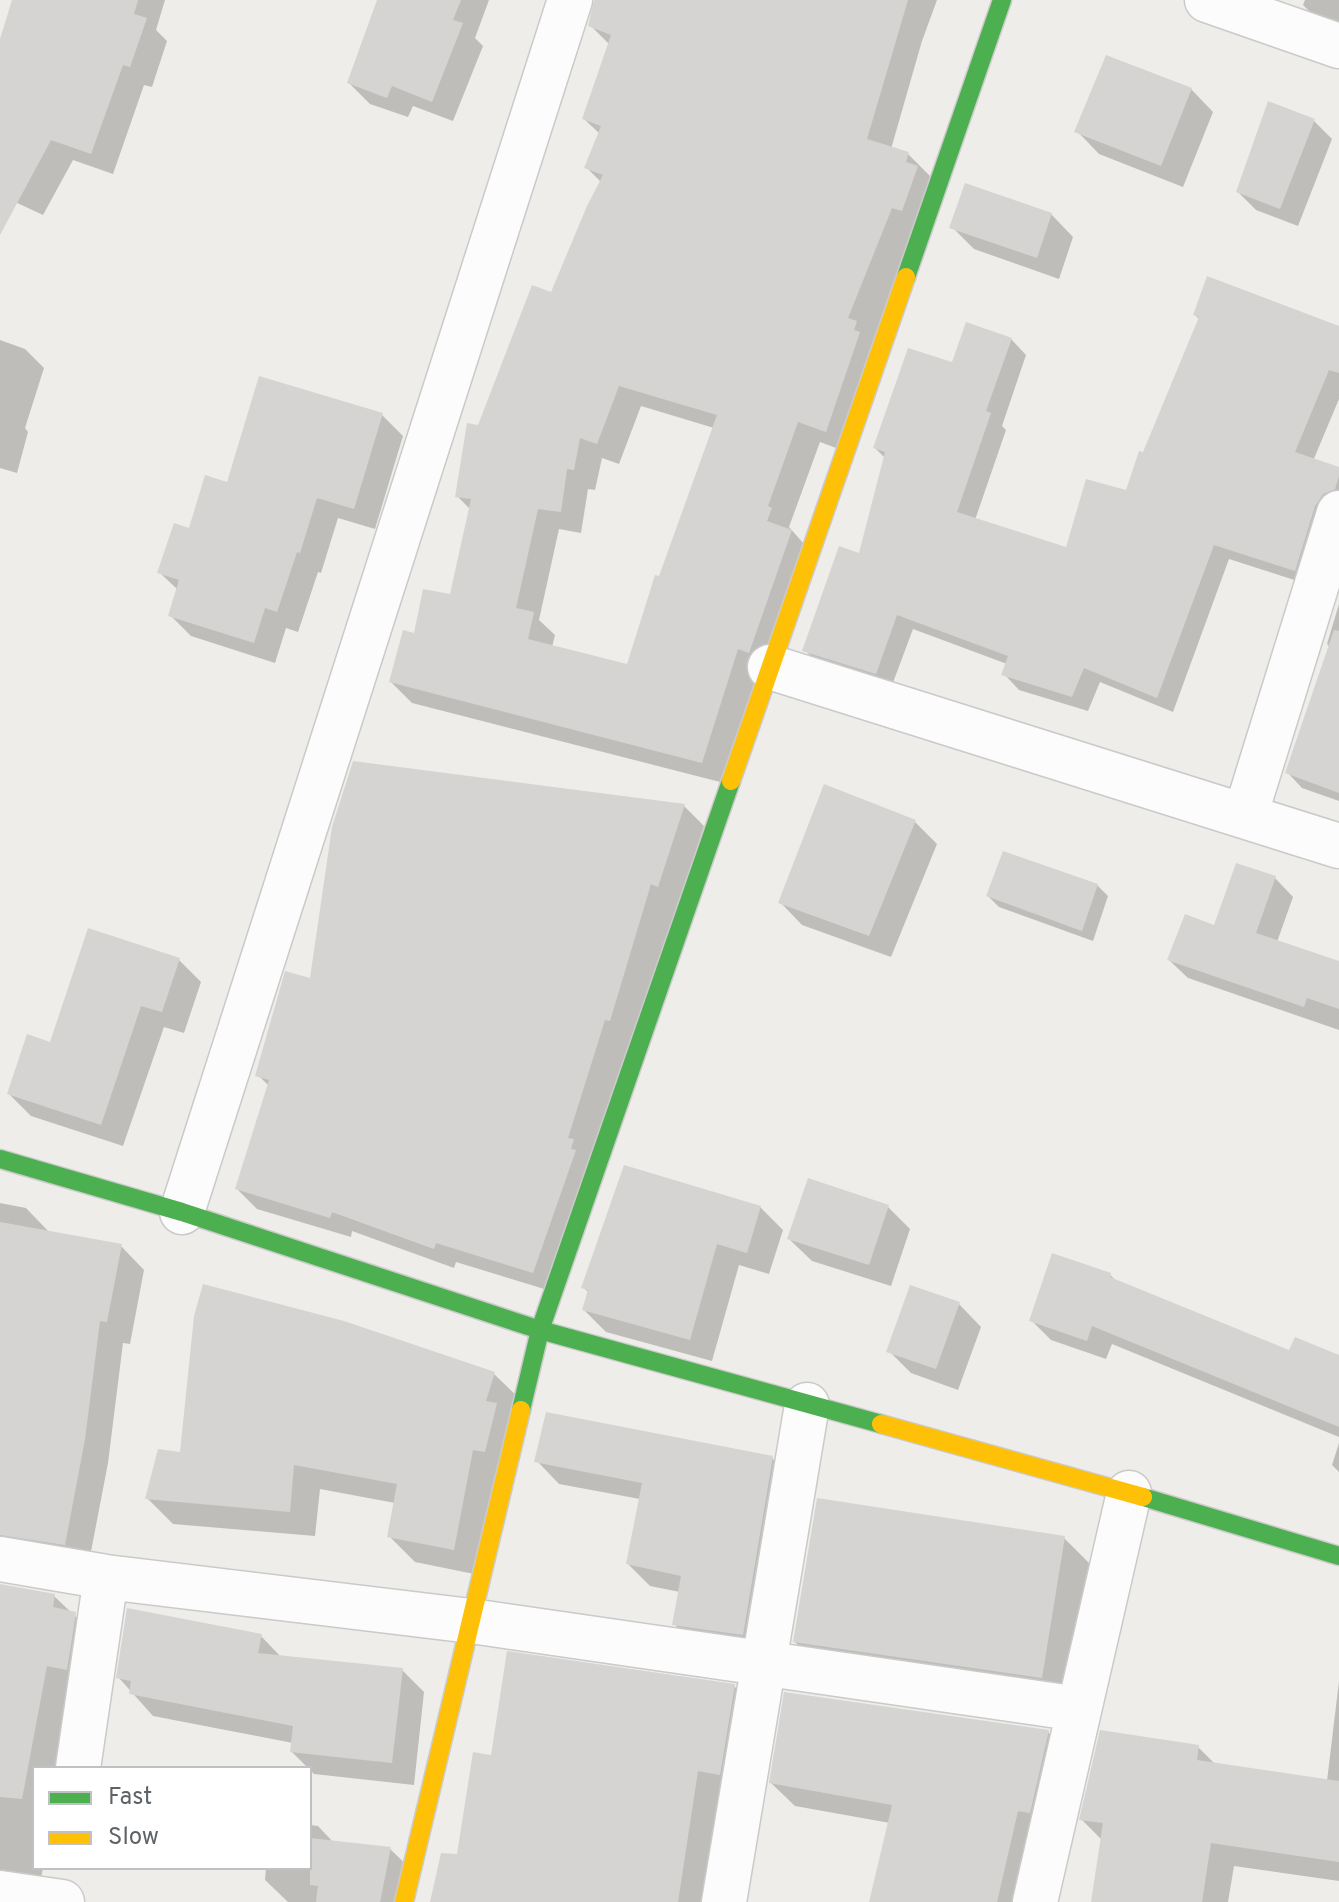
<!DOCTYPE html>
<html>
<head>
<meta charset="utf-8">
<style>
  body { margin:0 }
  #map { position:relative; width:1339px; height:1902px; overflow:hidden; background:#efede9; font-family:Overpass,sans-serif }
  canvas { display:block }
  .legend { position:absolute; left:32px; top:1766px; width:280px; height:104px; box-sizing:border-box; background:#fff; border:2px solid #bfc1c3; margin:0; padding:10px 14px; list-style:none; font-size:24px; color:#5e6368 }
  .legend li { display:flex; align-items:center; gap:16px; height:40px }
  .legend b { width:40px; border:2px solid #bfc1c3 }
</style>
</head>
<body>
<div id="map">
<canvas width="1339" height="1902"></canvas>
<ul class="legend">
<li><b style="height:10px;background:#4caf50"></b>Fast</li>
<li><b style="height:10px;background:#ffc107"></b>Slow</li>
</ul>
</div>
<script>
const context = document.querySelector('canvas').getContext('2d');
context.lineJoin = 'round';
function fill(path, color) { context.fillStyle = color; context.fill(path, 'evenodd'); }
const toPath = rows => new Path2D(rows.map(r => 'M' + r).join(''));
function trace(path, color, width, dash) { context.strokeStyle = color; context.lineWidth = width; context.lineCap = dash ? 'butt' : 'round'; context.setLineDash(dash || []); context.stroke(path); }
fill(toPath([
  [14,0,165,0,156,30,167,41,152,87,144,85,113,174,73,160,43,215,0,195,0,52],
  [379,0,489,0,475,38,483,46,453,121,413,106,408,117,370,104,349,83],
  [602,0,937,0,922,41,891,149,908,154,930,176,847,452,820,442,789,527,812,553,724,783,412,703,391,682,415,635,452,597,471,510,457,496,479,427,552,295,601,182,586,167,600,134,584,119,610,45,591,26],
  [641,406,714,428,629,666,552,647,555,635,539,620,559,529,581,533,588,489,595,490,602,458,619,464],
  [1305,0,1339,0,1339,30,1322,24,1303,5],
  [1191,89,1213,112,1183,187,1099,154,1077,131],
  [1314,121,1332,139,1298,226,1256,210,1238,192],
  [1051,214,1073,237,1059,279,974,249,952,227],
  [1195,315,1339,328,1339,399,1313,461,1339,469,1339,509,1310,585,1229,559,1173,712,1100,682,1088,711,1019,690,1004,674,1007,664,913,629,891,688,820,666,805,650,860,556,885,458,875,448,953,365,1011,339,1026,355,1002,426,1006,430,975,520,1068,550,1127,492,1200,320],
  [0,340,25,349,44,368,25,428,28,432,17,473,0,468],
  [382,415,403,436,375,529,338,518,321,573,318,572,298,632,286,628,275,663,191,636,170,615,178,590,159,572,190,530],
  [1339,604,1339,801,1302,788,1287,772,1330,647,1327,644],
  [684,806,704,826,554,1292,456,1262,454,1268,352,1231,351,1237,257,1209,237,1189,269,1086,258,1075,312,980],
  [915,822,937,844,891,957,802,925,780,902],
  [1275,878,1293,897,1277,942,1339,963,1339,1030,1188,978,1169,960,1215,927],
  [1097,885,1108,896,1093,941,999,907,988,896],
  [179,960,201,982,184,1033,164,1027,123,1146,31,1116,9,1094,51,1044],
  [0,1203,26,1208,50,1233,121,1246,144,1270,130,1344,123,1343,108,1463,88,1567,0,1575],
  [760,1207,783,1230,769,1274,739,1265,712,1361,606,1332,584,1310,589,1293,583,1287],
  [888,1207,910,1229,891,1286,812,1261,789,1239],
  [1110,1275,1119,1283,1290,1353,1339,1357,1339,1437,1112,1344,1106,1359,1051,1340,1031,1320],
  [959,1304,981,1327,958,1390,911,1373,889,1351],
  [494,1374,520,1399,479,1575,415,1562,389,1536,395,1503,320,1489,315,1536,173,1524,147,1498,182,1454],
  [1339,1443,1339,1472,1332,1465],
  [772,1458,794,1481,765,1656,696,1646,674,1624,680,1592,650,1586,628,1564,640,1499,559,1484,537,1461],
  [1064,1538,1096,1570,1074,1710,827,1674,795,1642],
  [0,1586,54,1596,98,1638,70,1688,55,1768,34,1768,34,1868,43,1868,38,1893,0,1902],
  [261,1636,281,1657,402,1670,424,1692,414,1785,314,1774,292,1752,293,1743,153,1716,119,1678],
  [1339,1681,1339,1881,1234,1866,1228,1902,1093,1902,1102,1840,1082,1820,1198,1747,1215,1764,1327,1781],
  [734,1686,758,1710,712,1902,432,1902,459,1856,493,1757],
  [1048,1732,1071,1755,1025,1902,871,1902,890,1823,795,1806,771,1783],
  [310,1825,318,1826,334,1843,390,1849,414,1872,407,1902,288,1902,265,1880,266,1868,310,1868]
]), '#0003');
fill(toPath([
  [12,0,138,0,134,14,147,18,130,67,123,65,91,154,51,140,0,235,0,39],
  [377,0,461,0,453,20,463,23,432,102,392,86,387,98,347,83],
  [594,0,908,0,867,139,909,152,906,162,918,166,902,211,892,208,848,318,857,321,854,330,860,332,826,432,798,422,768,506,772,508,767,521,792,530,749,653,738,649,702,763,389,682,403,630,414,633,423,589,450,594,471,499,455,497,467,423,478,425,532,285,551,292,587,206,603,175,584,168,601,126,582,119,611,35,588,26],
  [619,386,717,415,659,576,655,575,627,664,528,639,534,612,516,608,538,509,561,512,567,469,574,470,580,438,597,444],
  [1106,55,1192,88,1161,166,1074,132],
  [1268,101,1315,119,1280,209,1236,192],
  [965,183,1052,213,1037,258,949,228],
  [1207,276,1339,326,1339,373,1329,370,1295,452,1339,467,1339,476,1335,489,1323,494,1315,506,1295,571,1214,545,1157,698,1084,668,1072,697,1001,675,1008,656,897,615,876,674,802,651,839,546,859,553,885,452,873,448,908,348,952,362,966,322,1012,338,986,411,991,413,957,512,1066,547,1086,479,1126,490,1139,451,1143,452,1199,317,1193,315],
  [259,376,383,413,354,509,317,498,300,553,297,552,277,612,265,608,254,643,168,616,179,580,157,573,174,523,189,528,205,475,227,482],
  [1334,630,1339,631,1339,793,1285,773],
  [353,761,685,804,658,887,651,884,610,1021,605,1020,568,1138,574,1139,571,1149,576,1150,533,1273,436,1243,434,1249,332,1212,330,1218,235,1189,269,1080,255,1076,285,971,310,978,332,827],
  [824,784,916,820,869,936,778,903],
  [1003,851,1098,884,1082,931,986,896],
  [1236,863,1276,876,1256,933,1339,961,1339,1009,1307,998,1304,1007,1167,960,1185,914,1214,925],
  [88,928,180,958,162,1012,141,1006,101,1125,7,1094,27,1034,50,1042],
  [624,1165,761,1206,747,1253,717,1244,690,1340,582,1310,588,1290,581,1288],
  [808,1178,889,1205,869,1265,787,1239],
  [0,1222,122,1244,107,1322,100,1321,85,1439,65,1545,0,1535],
  [1052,1253,1111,1273,1110,1277,1289,1350,1295,1337,1339,1355,1339,1427,1092,1326,1087,1341,1029,1321],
  [203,1284,344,1321,495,1372,486,1401,497,1403,485,1452,473,1450,454,1550,387,1537,397,1484,294,1465,290,1512,145,1499,158,1449,180,1452,194,1316],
  [910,1285,960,1302,936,1369,886,1352],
  [546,1412,773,1456,743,1635,672,1625,681,1576,626,1564,642,1483,534,1462],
  [817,1498,1065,1536,1042,1678,793,1642],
  [0,1584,55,1594,53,1607,76,1612,67,1670,47,1666,22,1799,0,1797],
  [127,1608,262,1634,258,1653,403,1668,392,1763,290,1752,293,1726,129,1694,131,1681,116,1678],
  [507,1651,735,1684,720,1775,698,1771,678,1902,430,1902,441,1853,457,1854,473,1752,491,1755],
  [784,1692,1049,1730,1030,1813,1018,1811,997,1902,869,1902,892,1805,769,1783],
  [1100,1730,1199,1745,1197,1760,1339,1781,1339,1862,1211,1843,1202,1902,1091,1902,1103,1823,1079,1820],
  [310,1838,391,1847,380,1902,316,1902,318,1886,310,1885]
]), '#d5d4d2');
const street = toPath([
  [1207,0,1339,46],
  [770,667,1339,846],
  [1245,816,1339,513],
  [182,1212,570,0],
  [0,1559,106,1577,471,1621,1079,1709],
  [78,1768,106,1577],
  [0,1893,62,1902],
  [724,1902,807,1405],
  [1035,1902,1129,1493]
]);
const fast = toPath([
  [906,277,1002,0],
  [0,1159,182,1212,540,1330,881,1424],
  [521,1410,540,1330,731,781],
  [1143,1497,1339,1556]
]);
const slow = toPath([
  [731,781,906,277],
  [881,1424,1143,1497],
  [404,1902,521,1410]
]);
trace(street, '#cacaca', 47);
trace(fast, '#cbcbcb', 21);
trace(slow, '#cbcbcb', 21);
trace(street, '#fdfcfc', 44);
trace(fast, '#4caf50', 18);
trace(slow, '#ffc107', 18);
</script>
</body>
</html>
